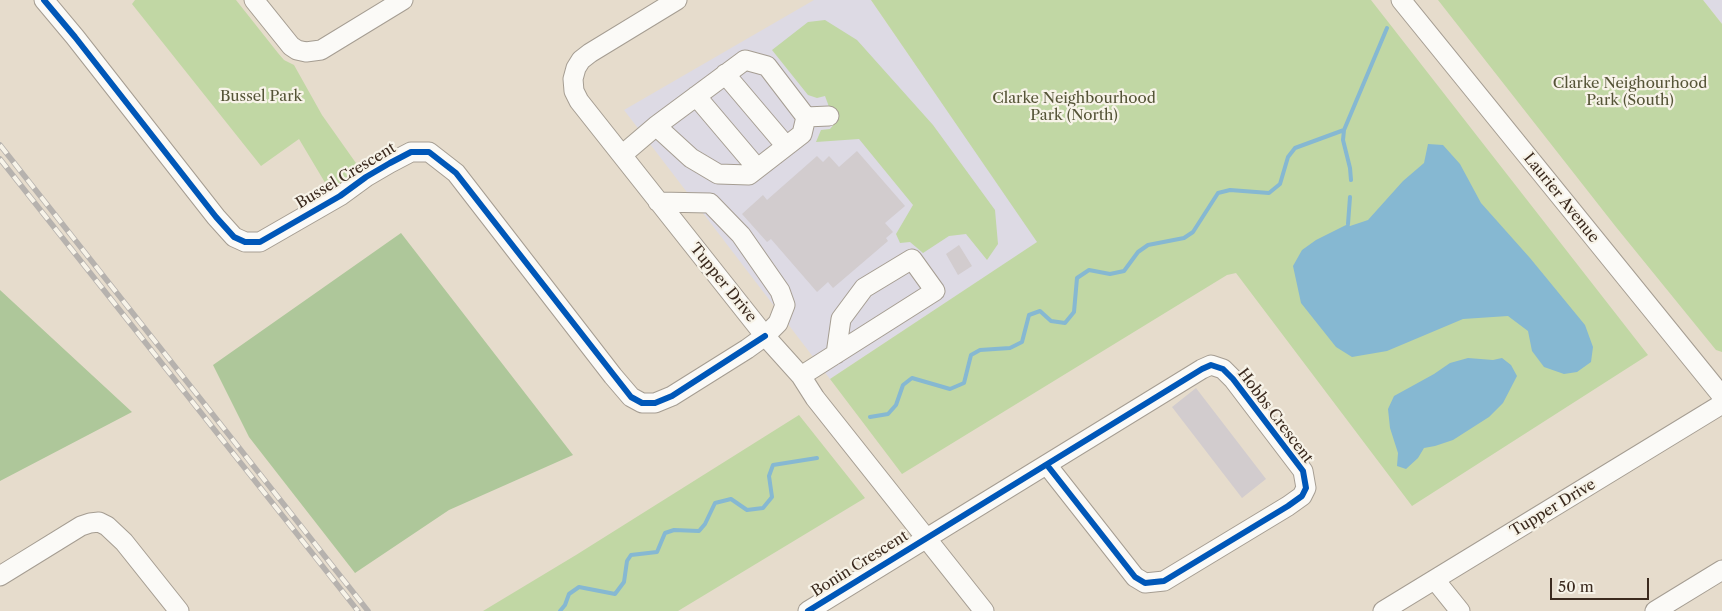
<!DOCTYPE html>
<html>
<head>
<meta charset="utf-8">
<style>
  body { margin:0 }
  #map { position:relative; width:1722px; height:611px; overflow:hidden; background:#e6dccc; font-family:"Libre Caslon Text",serif }
  canvas { display:block }
  .scale { position:absolute; left:1550px; top:578px; width:99px; height:22px; box-sizing:border-box; border:2px solid #3b2a1e; border-top:0; padding-left:6px; font-size:15px; line-height:18px; white-space:nowrap; color:#3b2a1e; -webkit-text-stroke:4px #f7f3e8; paint-order:stroke }
</style>
</head>
<body>
<div id="map">
<canvas width="1722" height="611"></canvas>
<div class="scale">50 m</div>
</div>
<script>
const context = document.querySelector('canvas').getContext('2d');
context.lineJoin = 'round';
function fill(path, color) { context.fillStyle = color; context.fill(path, 'evenodd'); }
const toPath = rows => new Path2D(rows.map(r => 'M' + r).join(''));
function trace(path, color, width, dash) { context.strokeStyle = color; context.lineWidth = width; context.lineCap = dash ? 'butt' : 'round'; context.setLineDash(dash || []); context.stroke(path); }
function write(font, color, halo, rows, align = 'center') {
  context.font = font + ' "Libre Caslon Text",serif'; context.lineWidth = 4.5; context.setLineDash([]); context.textBaseline = 'middle'; context.strokeStyle = halo; context.fillStyle = color; for (const [text, x, y, turn = 0] of rows) {
    context.save(); context.translate(x, y); context.rotate((+turn || 0) * Math.PI / 180); context.textAlign = isNaN(turn) ? turn : align; if (halo) context.strokeText(text, 0, 0); context.fillText(text, 0, 0); context.restore();
  }
}
fill(toPath([
  [814,0,871,0,1038,242,830,379,624,110],
  [1703,0,1722,0,1722,24]
]), '#dddae4');
fill(toPath([
  [135,0,236,0,278,53,284,60,294,65,322,115,363,173,330,191,299,139,261,166,132,4],
  [871,0,1371,0,1648,355,1412,506,1236,273,1227,275,902,474,830,379,1037,242],
  [1438,0,1703,0,1722,24,1722,352,1716,350,1616,227],
  [825,20,857,40,933,125,995,210,998,244,987,260,966,234,949,236,923,253,910,242,900,243,896,234,913,205,859,139,816,142,821,130,830,129,835,123,825,96,817,98,808,95,772,50,808,22],
  [799,415,865,498,678,611,483,611,576,555]
]), '#c1d7a4');
fill(toPath([
  [401,233,573,455,449,510,355,573,249,437,213,365],
  [0,290,132,412,0,481]
]), '#aec79a');
fill(toPath([
  [1428,144,1443,145,1460,164,1481,203,1530,258,1585,325,1593,347,1591,362,1577,372,1564,374,1544,367,1532,351,1528,331,1508,316,1463,319,1387,351,1352,357,1336,347,1301,303,1293,266,1302,250,1316,240,1348,224,1350,226,1368,220,1403,181,1424,163],
  [1468,358,1493,360,1502,358,1511,365,1517,376,1503,403,1489,417,1453,440,1435,446,1424,448,1418,458,1406,469,1397,466,1398,453,1390,428,1388,409,1394,396,1434,374,1450,363]
]), '#86b8d2');
trace(toPath([
  [1351,180,1350,168,1343,140,1344,130,1387,28],
  [1348,224,1350,197],
  [870,417,888,414,896,405,903,385,912,378,950,389,964,383,971,355,980,350,1010,348,1022,342,1029,315,1040,311,1051,321,1065,323,1074,312,1077,278,1089,270,1110,274,1124,271,1138,252,1148,245,1184,238,1193,232,1218,193,1230,190,1269,193,1280,184,1288,157,1295,148,1344,130],
  [560,611,565,605,569,594,579,587,615,594,624,582,627,561,631,555,657,552,665,533,674,530,699,531,705,524,715,503,731,499,747,510,763,508,772,497,769,476,773,465,817,458]
]), '#86b8d2', 4);
fill(toPath([
  [857,151,905,206,885,223,893,232,886,238,888,241,833,288,828,282,817,292,771,239,767,242,742,214,763,195,767,200,817,156,823,162,829,156,839,167],
  [959,245,972,266,958,275,946,254],
  [1196,388,1266,479,1242,498,1172,407]
]), '#d2ccce');
const minor = toPath([
  [44,0,75,37,216,217,234,237,245,242,260,242,340,196,366,177,390,163,411,152,429,152,456,173,613,376,631,397,642,403,655,403,672,396,747,349,765,336,778,323,785,305,780,291,741,235,710,203,658,202],
  [254,0,291,46,297,50,306,52,321,50,403,0],
  [677,0,590,53,581,60,576,68,573,79,574,91,579,101,765,336,801,376,815,398,984,611],
  [1401,0,1722,396],
  [725,74,786,146],
  [696,96,757,168],
  [656,126,691,158,718,174,749,175,802,134,806,117],
  [622,155,656,126,745,60,767,66,806,117,829,116],
  [801,376,935,291,912,259,864,288,841,319,836,354],
  [0,576,81,526,90,523,99,522,107,526,124,542,179,611],
  [1435,580,1460,611],
  [808,611,1202,369,1211,365,1223,369,1233,379,1303,471,1306,488,1302,496,1288,506,1164,581,1145,583,1135,577,1047,465],
  [1383,611,1722,404],
  [1655,611,1722,570]
]);
trace(minor, '#a59d92', 21);
trace(minor, '#fbfaf7', 19);
const rail = toPath([
  [0,145,368,611],
  [0,159,358,611]
]);
trace(rail, '#b6b2ae', 5.5);
trace(rail, '#f7f3e8', 4, [11]);
trace(toPath([
  [44,0,75,37,216,217,234,237,245,242,260,242,340,196,366,177,390,163,411,152,429,152,456,173,631,397,642,403,655,403,672,396,765,336],
  [808,611,1202,369,1211,365,1223,369,1233,379,1303,471,1306,488,1302,496,1288,506,1164,581,1145,583,1135,577,1047,465]
]), '#0057b8', 6);
write('15px', '#555437', '#f7f3e8', [
  ["Clarke Neighourhood",1630,84],
  ["Park (South)",1630,101],
  ["Bussel Park",261,97],
  ["Clarke Neighbourhood",1074,99],
  ["Park (North)",1074,116]
]);
write('15px', '#3b2a1e', '#f7f3e8', [
  ["Bussel Crescent",346,176,-31],
  ["Laurier Avenue",1561,198,51],
  ["Tupper Drive",723,283,51],
  ["Hobbs Crescent",1275,416,53],
  ["Tupper Drive",1553,508,-31],
  ["Bonin Crescent",860,564,-32]
]);
</script>
</body>
</html>
